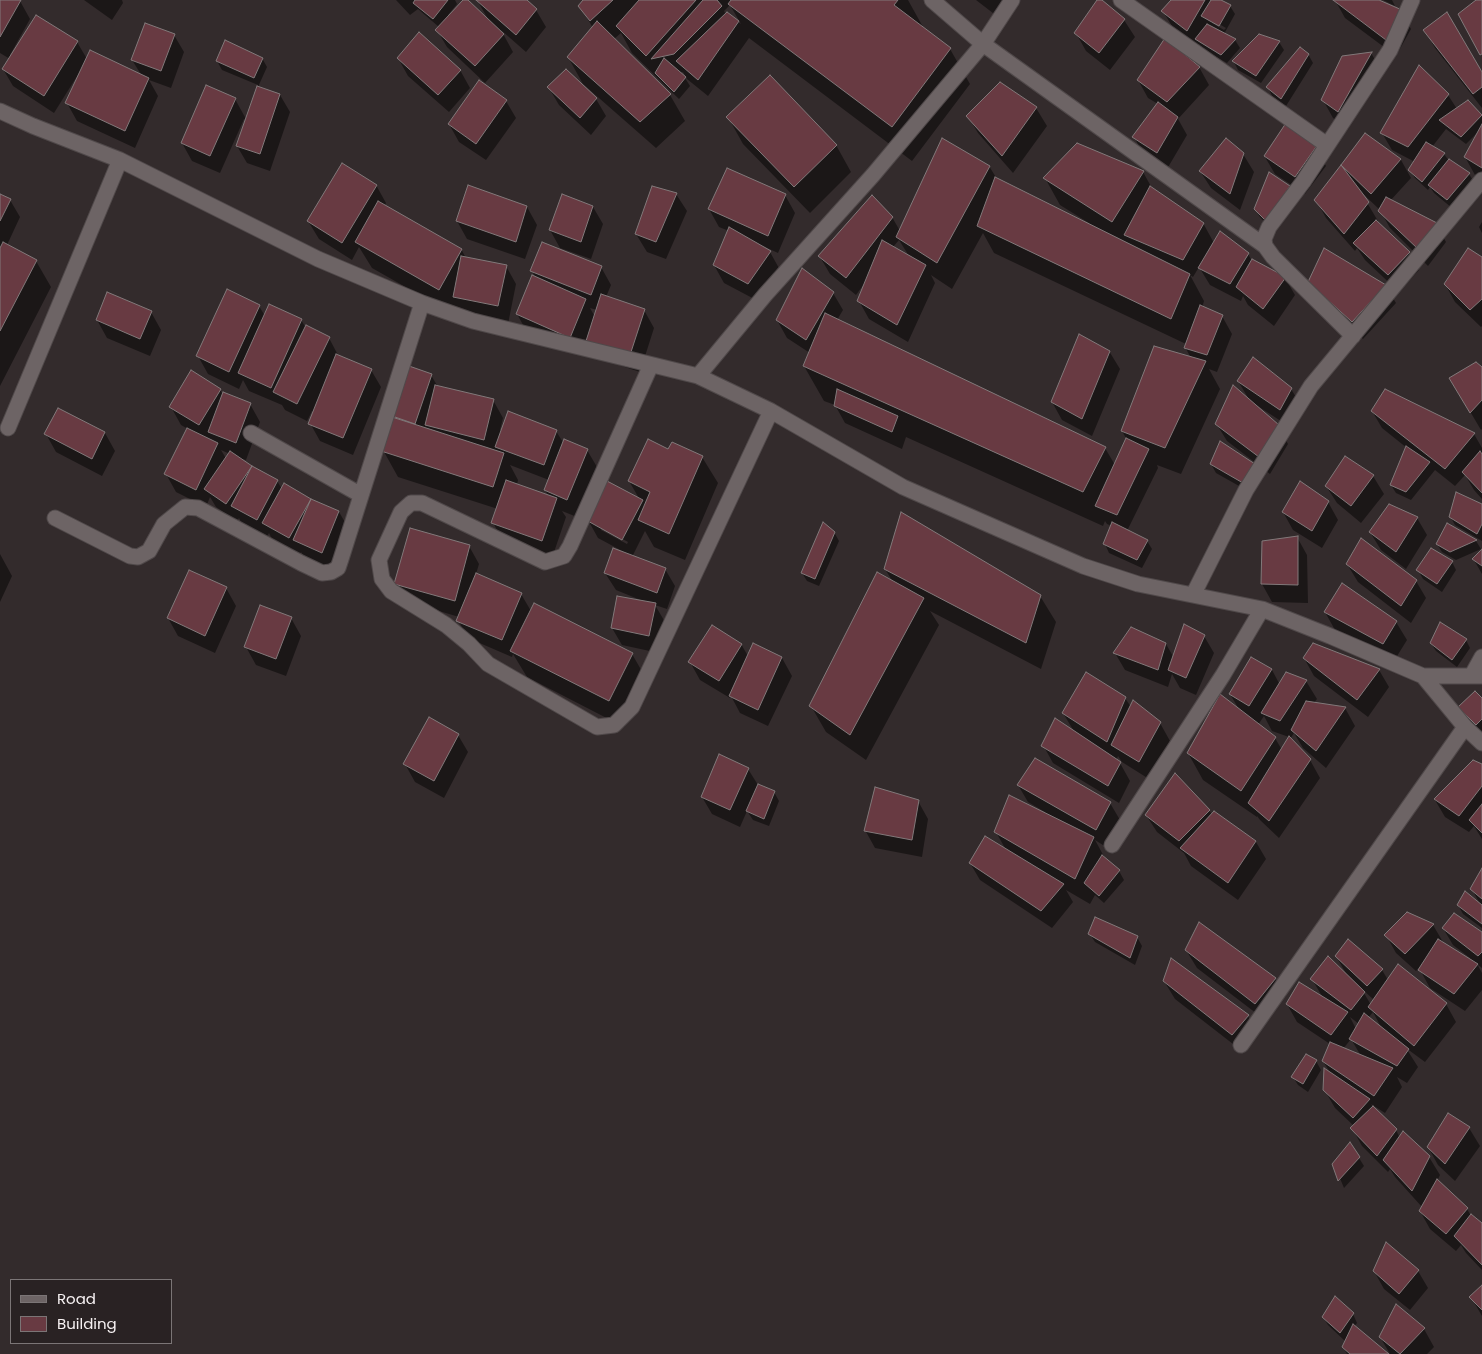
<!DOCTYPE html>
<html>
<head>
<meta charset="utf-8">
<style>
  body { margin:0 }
  #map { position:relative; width:1482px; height:1354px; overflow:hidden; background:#332b2c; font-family:Poppins,sans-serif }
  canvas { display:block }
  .legend { position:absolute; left:10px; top:1279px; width:162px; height:65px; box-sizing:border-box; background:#292223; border:1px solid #7b7576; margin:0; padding:6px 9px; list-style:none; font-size:15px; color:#f6f1f2 }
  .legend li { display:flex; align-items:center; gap:10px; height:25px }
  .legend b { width:25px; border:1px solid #7b7576 }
</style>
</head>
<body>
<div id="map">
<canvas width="1482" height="1354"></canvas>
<ul class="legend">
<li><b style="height:6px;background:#6d6465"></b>Road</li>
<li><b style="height:14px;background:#683a42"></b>Building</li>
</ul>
</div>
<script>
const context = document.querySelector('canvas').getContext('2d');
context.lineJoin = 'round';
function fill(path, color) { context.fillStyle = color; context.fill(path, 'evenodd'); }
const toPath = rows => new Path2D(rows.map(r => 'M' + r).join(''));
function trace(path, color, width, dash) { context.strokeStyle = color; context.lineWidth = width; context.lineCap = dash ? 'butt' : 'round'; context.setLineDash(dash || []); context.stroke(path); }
fill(toPath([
  [0,0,20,1,30,19,10,55,12,56,77,42,87,59,142,76,132,60,174,35,184,52,171,88,149,80,158,96,135,148,77,121,67,103,80,74,79,73,54,113,13,86,3,69,10,59,0,53],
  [84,0,122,0,123,3,112,20],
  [396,0,455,0,457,4,448,15,449,16,466,0,488,19,477,0,525,0,536,10,546,27,526,52,501,30,513,52,485,83,447,47,437,30,439,27,418,9,410,15],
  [585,0,908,0,923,27,922,28,950,49,970,84,912,161,749,38,708,96,687,79,683,72,679,73,685,78,690,86,679,99,632,53,621,33,614,39,670,95,685,121,656,148,583,84,568,57,593,28,580,6],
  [730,5,741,24,727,14,726,15,724,11],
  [976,0,1018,0,1002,20],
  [1099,0,1124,20,1135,37,1110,70,1086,51,1076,33],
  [1173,0,1218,0,1230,6,1235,14,1224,34,1235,40,1240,48,1227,63,1201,48,1199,44,1197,47,1173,28,1163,11],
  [1212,20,1226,28,1224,30,1212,23],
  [1335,0,1376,0,1401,11,1411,29,1396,56,1345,18],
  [1383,0,1392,0,1395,6],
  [1425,30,1482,74,1482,108,1435,48],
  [1260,36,1279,42,1284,50,1261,83,1238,70,1234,62],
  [1371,53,1381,70,1348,129,1333,118,1323,100],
  [1308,54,1313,63,1286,106,1272,96,1268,87],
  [262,58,267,67,258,87,280,95,290,112,270,171,247,163,237,146,246,120,244,119,220,173,192,161,182,143,235,99,246,119,258,85,222,70,217,61],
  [398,58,460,70,470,88,449,112,408,76],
  [1199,67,1209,85,1178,119,1187,135,1167,169,1144,155,1134,137,1158,104,1148,98,1138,80],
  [1419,67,1448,95,1457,109,1468,101,1482,116,1482,179,1475,175,1465,157,1478,132,1466,144,1446,129,1432,147,1444,154,1449,161,1469,174,1474,182,1452,208,1434,193,1430,187,1428,190,1415,178,1410,170,1415,162,1392,150,1382,133],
  [1000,84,1036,108,1047,126,1013,173,978,133,968,116],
  [549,88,596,99,606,116,591,135,559,105],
  [506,101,516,118,486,160,459,142,449,124],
  [728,117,836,145,851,172,810,213,743,144],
  [1286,125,1315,148,1326,166,1305,194,1275,174,1265,157],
  [1365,135,1401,160,1411,178,1390,201,1436,224,1446,242,1428,266,1390,228,1380,210,1360,191,1378,221,1376,223,1409,253,1419,270,1399,292,1365,260,1357,248,1355,251,1326,218,1316,200],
  [1243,154,1254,172,1240,210,1211,188,1200,171],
  [989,166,997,179,1088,224,1089,223,1060,205,1045,178,1143,172,1153,190,1203,223,1214,243,1248,254,1252,261,1285,278,1295,295,1274,326,1248,305,1243,296,1241,301,1210,285,1199,267,1193,277,1190,275,1204,301,1202,308,1222,316,1232,334,1217,372,1209,369,1220,389,1181,474,1157,465,1158,468,1127,531,1147,541,1152,549,1142,568,1109,553,1105,544,1112,526,1107,524,1105,521,1103,526,906,437,902,449,845,423,835,405,824,401,804,366,810,353,787,338,777,320,833,293,843,310,837,320,1105,448,1115,465,1127,440,1122,431,1191,358,1185,347,1186,344,994,253,983,233,952,289,931,275,935,283,908,342,869,319,859,301,864,284,856,295,830,274,820,257,892,217,900,231],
  [899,240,909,256,893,247],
  [376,185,386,203,384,207,461,249,466,258,506,266,516,284,508,324,464,315,459,307,455,315,372,268,359,247,352,260,319,239,308,221],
  [469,187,527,207,537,225,525,259,467,239,457,221],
  [1289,187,1294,195,1271,228,1260,217,1255,209],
  [676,194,687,211,666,259,647,252,636,234],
  [0,195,10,200,20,217,7,245,36,261,51,287,0,386],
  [785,195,795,213,778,253,763,246,762,248,770,252,780,270,758,301,724,283,714,265,729,231,719,227,709,209],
  [593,207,603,224,591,259,560,248,550,230],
  [1482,222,1482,233,1479,227],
  [1482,259,1482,326,1481,327,1455,302,1445,284],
  [601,267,611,285,606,297,644,310,654,328,640,372,598,358,586,339,580,354,527,332,517,314,536,278,532,271],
  [590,308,597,310,595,317],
  [1310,282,1385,285,1396,303,1363,339,1320,300],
  [259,306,265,316,301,320,306,328,329,338,339,357,371,370,381,387,353,455,320,441,310,423,314,412,312,411,307,421,285,410,282,405,249,391,243,380,239,389,208,374,198,356],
  [151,312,161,330,150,356,107,338,97,320],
  [1109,351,1120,369,1092,436,1062,420,1052,402],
  [1254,359,1291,389,1302,407,1290,427,1250,401,1238,381],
  [1482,369,1482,429,1481,430,1461,396],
  [431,375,438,387,493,400,503,418,500,430,556,431,564,444,587,450,597,467,577,517,562,511,566,517,552,558,503,540,493,523,498,509,398,477,383,450,395,419,393,415],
  [510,465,549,480,545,490,549,497,517,485,518,480],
  [220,390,222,393,250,404,260,422,246,460,237,458,277,481,282,489,339,512,349,529,332,570,305,558,301,552,299,555,273,541,269,533,267,537,242,524,239,518,237,521,216,507,210,497,206,507,176,492,166,474,188,429,181,425,171,407],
  [221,450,230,454,226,459,224,455],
  [1385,391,1474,434,1482,448,1482,499,1474,490,1465,475,1455,486,1435,470,1411,500,1396,493,1391,485,1407,448,1382,428,1372,411],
  [59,410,105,433,115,451,102,476,56,452,46,434],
  [1216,423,1278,426,1288,444,1270,474,1227,441],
  [1221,442,1248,491,1216,473,1211,464],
  [669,451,702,457,718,483,685,560,654,547,645,531,632,557,665,569,675,586,667,609,655,605,665,622,659,653,622,645,612,628,643,601,616,590,605,573,624,552,598,538,588,520,640,500,629,481],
  [601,527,628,542,627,544,601,530],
  [1346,458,1373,476,1384,494,1361,523,1337,503,1326,486],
  [1328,502,1338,520,1322,548,1293,530,1283,512],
  [1482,506,1482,541,1455,525,1450,516],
  [1417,518,1427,535,1406,569,1381,550,1370,532],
  [1447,525,1476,541,1481,549,1456,560,1442,552,1437,544],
  [834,532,839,541,819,586,807,581,802,573],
  [1297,537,1307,555,1308,603,1272,602,1262,584],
  [469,546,479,564,476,574,521,594,531,611,632,654,647,680,624,727,527,677,513,654,512,657,468,638,458,620,459,617,406,601,395,583],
  [1482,551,1482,574,1474,560],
  [0,554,12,576,0,602],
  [1452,562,1456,570,1442,592,1423,579,1418,570],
  [1347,564,1416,581,1426,598,1411,623,1358,582],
  [885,569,1040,596,1056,622,1041,669,930,611,939,625,866,760,826,732,811,706,893,582],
  [1343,585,1396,622,1407,640,1394,661,1335,630,1325,612],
  [226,588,236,606,215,653,178,636,168,618],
  [291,618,301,636,286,676,256,665,246,647],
  [1204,636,1214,653,1196,695,1180,688,1172,674,1168,687,1125,670,1115,653,1166,644,1174,658],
  [1466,640,1470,648,1457,667,1436,651,1431,643],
  [741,644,748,656,782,658,792,676,768,726,740,713,731,696,730,698,700,680,690,662],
  [1252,658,1272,670,1280,685,1287,674,1306,681,1317,699,1313,704,1345,708,1355,726,1326,768,1303,748,1294,733,1290,739,1310,760,1320,778,1279,838,1260,820,1257,816,1257,817,1203,780,1188,753,1240,711,1230,694],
  [1264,716,1272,731,1289,737,1282,750,1275,738,1258,725],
  [1304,658,1379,670,1389,687,1368,717,1314,676],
  [1125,698,1131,707,1160,723,1170,741,1149,779,1122,762,1118,756,1116,761,1120,763,1130,781,1119,803,1053,763,1043,745,1075,733,1063,713],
  [1482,700,1482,732,1481,733,1465,715,1460,707],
  [458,735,468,752,444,798,415,782,405,764],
  [1482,765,1482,839,1474,826,1469,832,1445,817,1435,800],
  [748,769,758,785,774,792,779,801,769,826,753,820,747,811,740,827,712,814,702,797],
  [1018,785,1110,803,1120,820,1106,847,1095,840,1107,862,1119,871,1124,880,1104,903,1095,895,1090,904,1066,890,1073,902,1052,928,980,880,970,863,1006,850,996,832,1044,814,1045,812,1028,802],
  [918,801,928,819,922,857,875,848,865,830],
  [1209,810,1212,815,1256,842,1266,859,1238,900,1191,866,1184,853,1157,832,1146,815],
  [1482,870,1482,928,1463,914,1458,905,1481,906,1472,889],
  [1407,914,1433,925,1443,942,1442,943,1469,960,1470,958,1453,945,1443,928,1482,934,1482,968,1477,964,1482,973,1482,990,1465,1011,1430,988,1419,968,1416,971,1396,953,1386,935],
  [1200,924,1275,979,1286,996,1265,1020,1197,968,1186,950],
  [1090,934,1137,937,1142,946,1135,965,1095,942],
  [1348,941,1382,970,1388,980,1398,966,1446,1004,1456,1022,1425,1062,1406,1048,1418,1067,1407,1083,1397,1077,1402,1087,1385,1113,1371,1104,1374,1109,1396,1130,1400,1138,1403,1133,1429,1157,1440,1175,1437,1181,1467,1209,1471,1216,1482,1225,1482,1270,1466,1253,1461,1245,1456,1251,1430,1229,1420,1211,1422,1207,1395,1177,1390,1169,1388,1172,1362,1146,1352,1128,1354,1126,1335,1108,1324,1089,1331,1074,1323,1061,1330,1044,1297,1022,1287,1004,1323,998,1312,979,1348,977,1336,956],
  [1361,988,1374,1000,1371,1005],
  [1373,1012,1382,1029,1368,1018],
  [1350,1017,1359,1024,1356,1029],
  [1351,1039,1361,1056,1343,1049],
  [1164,981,1248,1016,1258,1033,1242,1051,1175,999],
  [1306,1056,1316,1061,1321,1070,1308,1092,1298,1085,1293,1077],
  [1448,1115,1469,1128,1480,1146,1455,1181,1438,1165,1428,1147],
  [1359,1158,1364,1166,1344,1188,1334,1164],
  [1374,1271,1418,1271,1428,1288,1410,1310,1384,1289],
  [1482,1287,1482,1316,1471,1297],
  [1397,1306,1424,1329,1434,1347,1427,1354,1390,1354,1380,1337],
  [1353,1314,1357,1323,1354,1327,1387,1354,1347,1354,1343,1347,1346,1342,1328,1325,1323,1317]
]), '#0007');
const building = toPath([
  [0,0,21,0,0,37,0,0],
  [415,0,448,0,433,19,413,3,415,0],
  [463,0,468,0,504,34,475,66,435,30,463,0],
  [476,0,527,0,537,9,516,35,476,0],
  [583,0,613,0,590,21,578,6,583,0],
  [639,0,696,0,646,56,616,26,639,0],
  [703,0,717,0,722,6,674,54,651,59,703,0],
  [731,0,898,0,894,5,951,48,892,127,728,4,731,0],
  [1097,0,1102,0,1125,19,1099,53,1074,33,1097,0],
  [1171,0,1205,0,1187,31,1161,11,1171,0],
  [1211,0,1221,0,1231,5,1219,26,1201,16,1211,0],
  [1333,0,1379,0,1402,10,1386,40,1333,0],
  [1476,0,1482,0,1482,54,1480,55,1458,14,1476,0],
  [727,12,739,21,698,80,676,61,727,12],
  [1447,12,1482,72,1482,87,1473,94,1423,30,1447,12],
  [36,15,78,41,44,96,2,69,36,15],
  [597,21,671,94,640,122,567,57,597,21],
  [145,23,175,34,161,71,131,60,145,23],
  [1207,24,1236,39,1221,55,1195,39,1207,24],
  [419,32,461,70,438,95,397,58,419,32],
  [1259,34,1280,41,1256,76,1232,61,1259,34],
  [1165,38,1200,67,1167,102,1137,80,1165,38],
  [225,40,263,58,254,78,216,61,225,40],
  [1300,47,1309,54,1281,99,1266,87,1300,47],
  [90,50,149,78,125,131,65,103,90,50],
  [1372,52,1338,112,1321,100,1342,56,1372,52],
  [664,58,686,77,674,92,655,73,664,58],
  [1419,65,1449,94,1408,147,1380,133,1419,65],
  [566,69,597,98,580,118,547,87,566,69],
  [770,75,837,145,794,187,726,117,770,75],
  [479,80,507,100,476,144,448,124,479,80],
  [1000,82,1037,107,1002,156,966,116,1000,82],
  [206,85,236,98,210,156,181,143,206,85],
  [257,86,280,94,260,154,236,146,257,86],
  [1468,100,1482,115,1461,137,1439,120,1468,100],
  [1158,102,1178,117,1157,153,1132,137,1158,102],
  [1286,123,1316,147,1295,177,1264,156,1286,123],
  [1482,124,1482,168,1464,157,1482,124],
  [1365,133,1401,159,1371,194,1341,165,1365,133],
  [942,138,990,166,937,263,896,237,942,138],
  [1226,138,1244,153,1230,194,1199,171,1226,138],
  [1426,142,1445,153,1422,182,1408,170,1426,142],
  [1077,143,1144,171,1112,222,1043,178,1077,143],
  [1449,159,1470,173,1447,200,1428,185,1449,159],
  [342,163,377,185,342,243,307,221,342,163],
  [1341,165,1369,202,1344,234,1314,200,1341,165],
  [727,168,786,194,768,236,708,209,727,168],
  [1269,172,1290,186,1266,221,1254,209,1269,172],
  [995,177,1190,274,1171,319,977,226,995,177],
  [468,185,527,206,516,242,456,221,468,185],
  [652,186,677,193,656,242,635,234,652,186],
  [1150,186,1204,223,1183,260,1124,235,1150,186],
  [0,194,11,199,0,221,0,194],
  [562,194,593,206,581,242,549,230,562,194],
  [872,195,893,217,846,278,818,256,872,195],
  [1386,197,1437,223,1418,249,1378,211,1386,197],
  [378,201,462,249,439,290,355,242,378,201],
  [1376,220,1410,252,1388,275,1353,243,1376,220],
  [729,227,771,251,748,284,713,265,729,227],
  [1220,231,1249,253,1230,284,1198,268,1220,231],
  [882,240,926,265,897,325,857,301,882,240],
  [3,242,37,260,0,331,0,248,3,242],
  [542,242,602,266,591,295,530,271,542,242],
  [1324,248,1386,285,1352,322,1308,282,1324,248],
  [1468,248,1482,257,1482,299,1470,310,1444,284,1468,248],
  [461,256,507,265,498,306,453,297,461,256],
  [1252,259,1286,277,1263,309,1236,287,1252,259],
  [802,268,834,292,806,340,776,320,802,268],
  [532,275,586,299,570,338,516,314,532,275],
  [227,289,260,305,229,372,196,356,227,289],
  [107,292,152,311,140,339,96,320,107,292],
  [601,294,645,309,630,355,586,341,601,294],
  [269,304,302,319,271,388,238,373,269,304],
  [1200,305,1223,315,1207,355,1184,348,1200,305],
  [825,313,1106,447,1083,492,803,366,825,313],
  [306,325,330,337,297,404,273,392,306,325],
  [1079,334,1110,351,1082,419,1051,402,1079,334],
  [1154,346,1206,361,1165,448,1121,431,1154,346],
  [336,354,372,369,343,438,308,424,336,354],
  [1253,357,1292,388,1280,410,1237,381,1253,357],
  [1476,362,1482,367,1482,400,1470,413,1449,378,1476,362],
  [409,366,432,374,415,424,392,416,409,366],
  [191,370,221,389,199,425,169,407,191,370],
  [435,385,494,399,484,440,425,425,435,385],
  [1233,385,1279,425,1259,457,1215,424,1233,385],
  [837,389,898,416,892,432,834,406,837,389],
  [1385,389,1475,433,1445,469,1371,411,1385,389],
  [223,392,251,403,236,443,208,432,223,392],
  [58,408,105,432,92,459,44,434,58,408],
  [508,411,557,430,544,465,495,447,508,411],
  [392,417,504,453,493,487,381,451,392,417],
  [187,428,218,443,196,490,164,474,187,428],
  [1126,438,1149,449,1117,515,1095,506,1126,438],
  [564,439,588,449,567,500,544,490,564,439],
  [648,439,668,449,672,442,703,456,669,534,638,520,650,492,628,481,648,439],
  [1220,441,1255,464,1243,483,1210,464,1220,441],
  [1406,446,1430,462,1406,492,1390,485,1406,446],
  [230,451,252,466,226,504,204,489,230,451],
  [1480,451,1482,454,1482,493,1462,472,1480,451],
  [1345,456,1374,475,1351,506,1325,486,1345,456],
  [252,466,278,480,257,520,231,506,252,466],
  [506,480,557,498,542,541,491,523,506,480],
  [607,481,643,500,622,540,586,520,607,481],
  [1300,481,1329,501,1312,531,1282,512,1300,481],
  [284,483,311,499,289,538,262,523,284,483],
  [1456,492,1482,504,1482,524,1477,534,1449,517,1456,492],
  [311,499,339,511,322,553,293,540,311,499],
  [1389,504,1418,517,1396,552,1369,532,1389,504],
  [901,512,1041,595,1026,643,884,569,901,512],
  [823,522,835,532,815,579,801,573,823,522],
  [1112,522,1148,540,1137,560,1103,544,1112,522],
  [1447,523,1477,540,1450,552,1436,544,1447,523],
  [410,528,470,545,455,601,394,584,410,528],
  [1298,536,1298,585,1261,584,1262,541,1298,536],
  [1361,538,1417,580,1401,606,1346,564,1361,538],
  [613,548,666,568,657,593,604,573,613,548],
  [1431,548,1453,561,1437,584,1416,570,1431,548],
  [1482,549,1482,566,1472,559,1482,549],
  [189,570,227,587,205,636,167,618,189,570],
  [877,572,924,598,850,735,809,706,877,572],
  [476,573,522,593,502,640,456,621,476,573],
  [1342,583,1397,621,1383,644,1324,612,1342,583],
  [617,596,656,603,649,636,611,628,617,596],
  [534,603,633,653,609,701,510,651,534,603],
  [260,605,292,617,276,659,244,647,260,605],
  [1440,622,1467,639,1452,660,1430,643,1440,622],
  [1184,624,1205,635,1186,678,1168,670,1184,624],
  [712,625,742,644,719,681,688,662,712,625],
  [1131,627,1166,643,1158,670,1113,653,1131,627],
  [753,643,782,657,758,710,729,696,753,643],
  [1313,643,1380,669,1357,700,1303,658,1313,643],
  [1251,657,1272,669,1249,706,1229,694,1251,657],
  [1086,672,1126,697,1107,742,1062,713,1086,672],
  [1286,672,1307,680,1280,721,1261,713,1286,672],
  [1475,691,1482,698,1482,719,1476,725,1458,707,1475,691],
  [1220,694,1276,737,1241,791,1187,753,1220,694],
  [1133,700,1161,722,1139,762,1111,745,1133,700],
  [1306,701,1346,707,1316,751,1291,730,1306,701],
  [429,717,459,734,434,781,403,764,429,717],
  [1055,718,1121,762,1108,786,1041,746,1055,718],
  [1289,736,1311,759,1269,821,1248,803,1289,736],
  [719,754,749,768,730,810,701,797,719,754],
  [1035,758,1111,802,1096,830,1017,785,1035,758],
  [1473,760,1482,764,1482,786,1459,816,1434,799,1473,760],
  [1175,773,1210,810,1179,841,1145,815,1175,773],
  [758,784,775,791,764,819,746,811,758,784],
  [875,787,919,800,912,840,864,831,875,787],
  [1009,795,1094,837,1075,879,994,832,1009,795],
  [1482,804,1482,833,1469,820,1482,804],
  [1214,811,1256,841,1228,883,1180,848,1214,811],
  [985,836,1064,884,1041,911,969,863,985,836],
  [1102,855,1120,870,1099,896,1084,883,1102,855],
  [1482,868,1482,899,1470,889,1482,868],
  [1465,891,1482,905,1482,924,1457,905,1465,891],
  [1407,912,1434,924,1405,954,1384,935,1407,912],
  [1454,913,1482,932,1482,952,1478,956,1442,928,1454,913],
  [1095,917,1138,936,1130,958,1088,934,1095,917],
  [1199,922,1276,978,1255,1004,1185,950,1199,922],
  [1348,939,1383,969,1367,986,1335,956,1348,939],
  [1438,939,1478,964,1454,994,1418,970,1438,939],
  [1328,956,1365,992,1351,1010,1310,979,1328,956],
  [1171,958,1249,1015,1232,1035,1163,981,1171,958],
  [1398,964,1447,1003,1414,1046,1368,1007,1398,964],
  [1299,982,1348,1012,1331,1035,1286,1004,1299,982],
  [1364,1013,1409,1049,1397,1066,1349,1039,1364,1013],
  [1330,1042,1393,1068,1374,1096,1322,1061,1330,1042],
  [1306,1054,1317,1060,1303,1084,1291,1077,1306,1054],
  [1324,1068,1370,1099,1353,1118,1323,1090,1324,1068],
  [1373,1106,1397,1129,1377,1156,1350,1128,1373,1106],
  [1448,1113,1470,1127,1445,1164,1427,1147,1448,1113],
  [1403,1131,1430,1156,1412,1191,1383,1160,1403,1131],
  [1350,1142,1360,1157,1338,1181,1332,1164,1350,1142],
  [1437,1179,1468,1208,1446,1234,1419,1211,1437,1179],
  [1471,1214,1482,1223,1482,1265,1454,1236,1471,1214],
  [1386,1242,1419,1270,1399,1294,1373,1271,1386,1242],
  [1482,1285,1482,1310,1469,1297,1482,1285],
  [1335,1296,1354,1313,1340,1333,1322,1317,1335,1296],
  [1396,1304,1425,1328,1400,1354,1379,1337,1396,1304],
  [1353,1324,1389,1354,1350,1354,1342,1347,1353,1324]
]);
fill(building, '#683a42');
trace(building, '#82797a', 1);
const street = toPath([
  [932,0,983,44,1265,246],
  [1121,0,1327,145],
  [0,111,33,126,120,160,318,259,422,303,473,321,698,376,771,411,903,487,1083,566,1138,584,1262,609,1330,636,1423,676,1465,727,1482,743],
  [1353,336,1273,257,1265,246,1264,239,1269,227,1303,182,1390,50,1412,0],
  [651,365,570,546,564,556,545,562,422,503,411,503,401,512,379,560,382,579,391,591,446,625,469,644,488,664,597,727,614,725,632,707,771,411],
  [698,376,765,295,873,175,983,44,1012,0],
  [8,428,120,160],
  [251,433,361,495],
  [55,518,130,556,138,557,149,551,164,524,185,507,198,508,301,563,322,573,331,572,338,568,341,559,422,303],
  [1193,595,1246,490,1311,386,1482,180],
  [1472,675,1482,657],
  [1423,676,1482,676],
  [1112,845,1223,675,1262,609],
  [1241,1045,1465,727]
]);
trace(street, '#50494a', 17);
trace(street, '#6d6465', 15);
</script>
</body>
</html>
